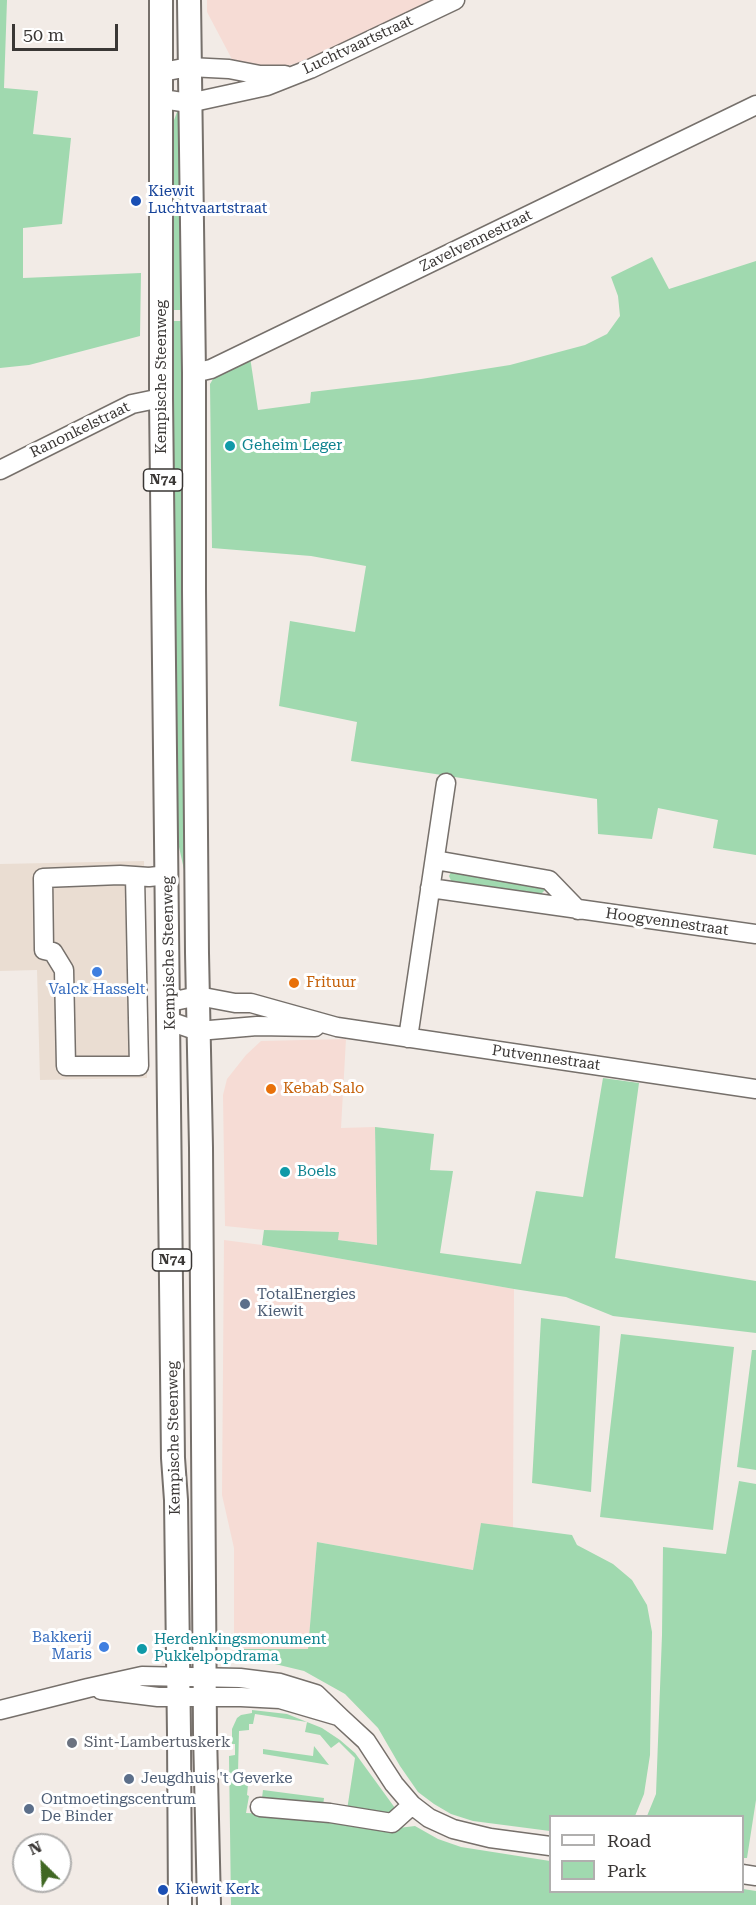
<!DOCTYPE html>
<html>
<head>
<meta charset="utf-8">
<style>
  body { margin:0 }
  #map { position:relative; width:756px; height:1905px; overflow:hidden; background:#f2ebe6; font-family:"Roboto Serif",serif }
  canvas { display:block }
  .legend { position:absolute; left:549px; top:1815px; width:195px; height:78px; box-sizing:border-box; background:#fff; border:2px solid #b0afae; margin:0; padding:8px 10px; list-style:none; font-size:18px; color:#3a3735 }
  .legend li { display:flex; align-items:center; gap:12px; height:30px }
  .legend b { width:30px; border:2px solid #b0afae }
  .north { position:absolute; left:12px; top:1833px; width:60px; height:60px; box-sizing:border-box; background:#fff; border:2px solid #b0afae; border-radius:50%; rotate:336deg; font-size:16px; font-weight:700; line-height:24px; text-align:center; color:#3a3735 }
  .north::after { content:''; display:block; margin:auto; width:21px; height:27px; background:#406823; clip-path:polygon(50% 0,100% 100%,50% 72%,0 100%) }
  .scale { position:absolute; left:12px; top:24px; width:106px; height:27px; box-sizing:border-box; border:3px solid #3a3735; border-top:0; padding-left:8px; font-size:18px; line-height:21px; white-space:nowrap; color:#3a3735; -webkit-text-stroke:4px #fff; paint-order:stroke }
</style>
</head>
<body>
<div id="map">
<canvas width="756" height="1905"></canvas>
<ul class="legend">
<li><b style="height:8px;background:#fff"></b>Road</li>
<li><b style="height:16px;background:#a0d9af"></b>Park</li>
</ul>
<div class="north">N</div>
<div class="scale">50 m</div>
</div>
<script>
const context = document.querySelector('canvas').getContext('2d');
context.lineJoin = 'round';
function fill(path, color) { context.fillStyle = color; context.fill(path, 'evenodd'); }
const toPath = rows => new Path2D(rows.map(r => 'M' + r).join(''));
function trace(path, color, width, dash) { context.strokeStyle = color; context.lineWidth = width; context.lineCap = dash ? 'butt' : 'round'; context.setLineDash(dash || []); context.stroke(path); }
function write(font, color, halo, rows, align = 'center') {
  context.font = font + ' "Roboto Serif",serif'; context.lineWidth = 6; context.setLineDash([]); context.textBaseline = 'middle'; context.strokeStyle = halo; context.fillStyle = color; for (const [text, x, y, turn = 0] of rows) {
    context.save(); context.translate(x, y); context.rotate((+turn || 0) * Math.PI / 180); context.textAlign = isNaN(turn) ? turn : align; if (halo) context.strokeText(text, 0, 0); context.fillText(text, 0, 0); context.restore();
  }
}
fill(toPath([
  [207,0,429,0,427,7,314,58,280,68,234,63,207,12],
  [346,1039,341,1128,375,1127,377,1245,338,1240,338,1232,264,1230,225,1226,223,1095,227,1079,246,1055,261,1041],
  [224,1240,262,1245,514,1289,513,1528,481,1524,473,1570,317,1542,308,1649,244,1649,243,1654,237,1652,234,1648,234,1548,222,1495]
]), '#f6dcd5');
fill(toPath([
  [144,861,147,1078,40,1080,37,970,0,971,0,864]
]), '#eaddd2');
fill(toPath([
  [0,0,7,0,4,88,38,91,33,134,71,138,62,224,23,228,23,278,141,273,140,336,29,365,0,368],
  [179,110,181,110,185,310,171,310,170,143,173,123,177,112],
  [652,257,669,289,756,261,756,855,713,848,718,820,658,808,652,839,598,834,597,799,351,761,357,722,279,706,290,621,355,632,366,566,311,556,212,548,210,384,216,374,250,357,258,410,310,403,311,392,421,379,510,365,585,345,607,334,620,316,618,296,611,277],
  [170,321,184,321,185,891,185,874,175,829],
  [452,870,545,885,545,890,540,895,452,883,449,876],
  [603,1078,639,1083,615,1258,756,1281,756,1333,613,1316,566,1297,514,1289,262,1245,264,1230,339,1232,338,1240,377,1245,375,1127,434,1134,430,1170,453,1171,440,1253,521,1264,536,1191,583,1197],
  [541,1318,600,1326,591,1492,532,1483],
  [621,1334,734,1347,713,1530,600,1517],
  [752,1350,756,1350,756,1470,737,1467],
  [739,1481,756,1484,756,1800,747,1858,743,1858,742,1816,647,1816,656,1794,662,1635,663,1547,726,1554],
  [481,1523,572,1535,577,1545,613,1564,632,1580,647,1605,652,1632,650,1755,644,1794,635,1816,550,1816,550,1831,473,1821,451,1814,434,1804,418,1792,400,1766,378,1728,345,1694,304,1671,250,1658,251,1655,243,1654,243,1649,308,1649,317,1542,473,1570],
  [252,1710,287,1714,322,1728,340,1740,355,1753,395,1808,387,1814,347,1810,355,1758,339,1742,331,1748,320,1735,305,1732,307,1722,255,1714,253,1724,249,1724,249,1730,239,1731,238,1773,249,1774,247,1795,249,1796,246,1813,271,1814,390,1829,415,1826,438,1839,461,1847,550,1861,550,1892,742,1892,743,1889,756,1891,756,1905,231,1905,229,1756,235,1755,235,1744,232,1744,232,1729,237,1718,241,1715,252,1713],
  [314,1746,329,1765,263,1754,263,1749,313,1756],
  [263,1790,324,1798,323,1806,262,1798]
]), '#a0d9af');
const minor = toPath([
  [162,72,189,67,229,69,260,75,285,75],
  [162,99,189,103,267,86,310,69,455,0],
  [194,373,211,369,756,105],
  [0,470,132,404,161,398],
  [435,860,549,880,578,910],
  [135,876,139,1066,66,1066,64,970,53,952,44,950,43,878,120,875,135,876,149,877,168,875],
  [430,888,756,934],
  [170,1002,198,996,235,1003,251,1003,337,1027,756,1089],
  [169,1021,198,1031,257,1026,315,1027],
  [408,1038,446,783],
  [101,1690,158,1697,241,1697,280,1699,338,1716],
  [0,1710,88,1688,142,1676,240,1678,280,1683,316,1694,341,1718,366,1741,394,1784,412,1805,429,1818,453,1829,490,1838,550,1846],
  [260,1807,330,1813,392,1823,412,1805],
  [742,1874,756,1876]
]);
const major = toPath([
  [161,0,161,398,173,1458,176,1500,179,1735,180,1905],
  [189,0,194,373,194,591,197,953,201,1148,205,1733,209,1905]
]);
trace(minor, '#76706b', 21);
trace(major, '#76706b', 26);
trace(minor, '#fff', 18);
trace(major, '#fff', 22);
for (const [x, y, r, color] of [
  [136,201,6,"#1a4fb4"],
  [230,446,6,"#0f9aa8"],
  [97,972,6,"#3f7fe0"],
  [294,983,6,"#e8710a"],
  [271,1089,6,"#e8710a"],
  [285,1172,6,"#0f9aa8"],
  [245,1304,6,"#5c6f8a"],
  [104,1647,6,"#3f7fe0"],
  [142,1649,6,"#0f9aa8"],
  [72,1743,6,"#6b7280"],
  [129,1779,6,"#5c6f8a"],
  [29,1809,6,"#5c6f8a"],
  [163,1890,6,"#1a4fb4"]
]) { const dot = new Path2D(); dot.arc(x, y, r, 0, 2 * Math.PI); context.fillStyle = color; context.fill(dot); trace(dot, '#fff', 2); }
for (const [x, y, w] of [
  [163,480,39],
  [172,1260,39]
]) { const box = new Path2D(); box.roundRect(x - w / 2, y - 11, w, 22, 4.5); context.fillStyle = '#fff'; context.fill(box); trace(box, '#3a3735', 1.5); }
write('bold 14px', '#3a3735', null, [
  ["N74",163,480],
  ["N74",172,1260]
]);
write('15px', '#3a3735', '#fff', [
  ["Luchtvaartstraat",358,45,-25],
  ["Zavelvennestraat",476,241,-26],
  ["Kempische Steenweg",162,377,-90],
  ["Ranonkelstraat",80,430,-26],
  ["Hoogvennestraat",667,922,8],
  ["Kempische Steenweg",169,953,-91],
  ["Putvennestraat",546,1058,8],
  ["Kempische Steenweg",174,1438,-91]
]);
write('15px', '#164399', '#fff', [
  ["Kiewit",148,192],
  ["Luchtvaartstraat",148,209],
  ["Kiewit Kerk",175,1890]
], 'left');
write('15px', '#0d838f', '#fff', [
  ["Geheim Leger",242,446],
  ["Boels",297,1172],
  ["Herdenkingsmonument",154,1640],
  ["Pukkelpopdrama",154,1657]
], 'left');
write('15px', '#c56008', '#fff', [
  ["Frituur",306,983],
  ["Kebab Salo",283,1089]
], 'left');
write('15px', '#366cbe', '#fff', [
  ["Valck Hasselt",97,990],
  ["Bakkerij",92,1638,"right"],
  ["Maris",92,1655,"right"]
]);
write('15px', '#4e5e75', '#fff', [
  ["TotalEnergies",257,1295],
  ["Kiewit",257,1312],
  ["Jeugdhuis 't Geverke",141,1779],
  ["Ontmoetingscentrum",41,1800],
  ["De Binder",41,1817]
], 'left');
write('15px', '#5b616d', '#fff', [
  ["Sint-Lambertuskerk",84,1743]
], 'left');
</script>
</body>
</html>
